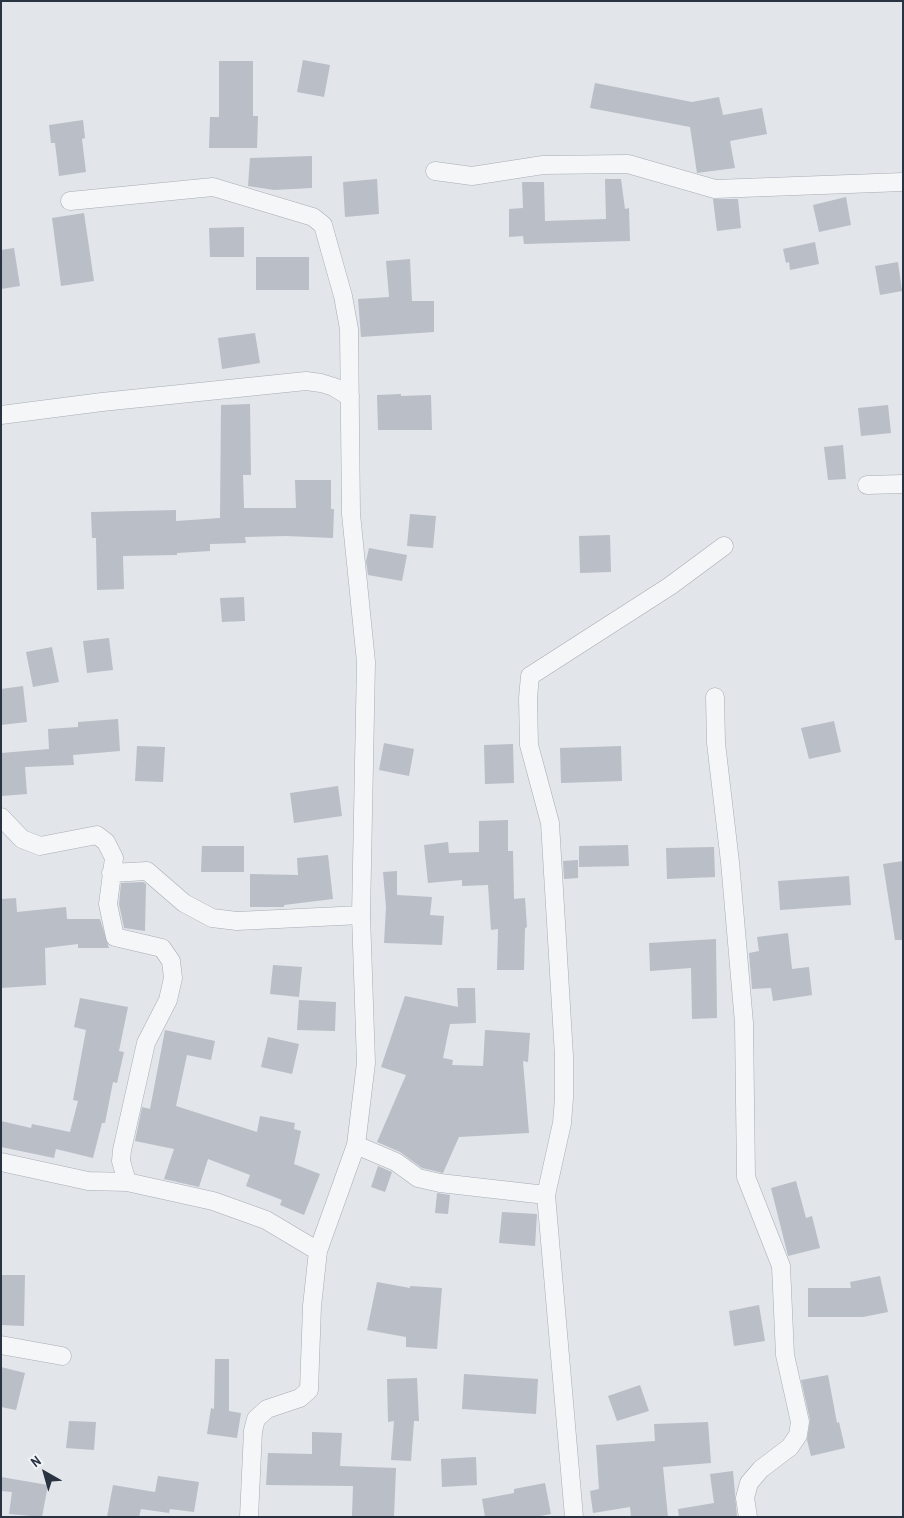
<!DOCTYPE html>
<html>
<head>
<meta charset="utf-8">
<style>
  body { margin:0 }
  #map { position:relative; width:904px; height:1518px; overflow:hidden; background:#e2e5ea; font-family:"Archivo Narrow",sans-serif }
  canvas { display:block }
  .frame { position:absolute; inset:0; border:2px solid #2a3342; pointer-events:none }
  .north { position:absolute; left:20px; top:1448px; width:50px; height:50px; -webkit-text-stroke:4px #f2f4f7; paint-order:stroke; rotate:322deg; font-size:14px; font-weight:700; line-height:20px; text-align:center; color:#2a3342 }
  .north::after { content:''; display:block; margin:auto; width:18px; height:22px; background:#2a3342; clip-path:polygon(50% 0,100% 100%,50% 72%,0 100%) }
</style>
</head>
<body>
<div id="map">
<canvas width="904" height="1518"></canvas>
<div class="frame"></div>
<div class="north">N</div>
</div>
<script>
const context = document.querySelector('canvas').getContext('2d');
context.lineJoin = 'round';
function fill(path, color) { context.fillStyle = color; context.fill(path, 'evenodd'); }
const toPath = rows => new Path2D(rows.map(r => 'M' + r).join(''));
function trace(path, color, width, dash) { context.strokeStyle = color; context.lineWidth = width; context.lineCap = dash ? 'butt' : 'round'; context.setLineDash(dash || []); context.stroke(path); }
fill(toPath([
  [303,60,330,65,324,97,297,92],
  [219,61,253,61,253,116,258,116,257,148,209,148,210,117,219,117],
  [595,83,692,102,719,97,723,115,762,108,767,134,730,141,735,168,697,173,690,127,590,108],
  [83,120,85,138,82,139,86,172,59,176,55,143,51,143,49,125],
  [312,156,312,188,274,190,248,186,250,158],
  [377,179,379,214,345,217,343,182],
  [605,179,621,179,625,209,629,208,630,241,524,244,523,236,509,237,509,209,523,208,522,182,544,182,545,221,606,219],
  [846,197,851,225,819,232,813,205],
  [713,199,738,199,741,228,717,231],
  [84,213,94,281,61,286,52,218],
  [244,227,244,257,210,257,209,228],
  [815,242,819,264,790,270,789,262,786,263,783,249],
  [14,248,20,286,1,289,1,250],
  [256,257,309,257,309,290,256,290],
  [410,259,412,301,434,301,434,332,361,337,358,299,389,297,386,261],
  [898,262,902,291,880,295,875,266],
  [255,333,260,363,222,369,218,338],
  [401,394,401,396,431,395,432,430,378,430,377,395],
  [250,404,251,475,243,475,244,508,296,508,295,480,331,480,331,509,334,509,333,538,286,536,245,537,246,543,210,544,210,551,177,553,177,555,123,556,124,589,97,590,96,538,92,538,91,512,176,510,176,521,220,518,221,405],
  [888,405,891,433,861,436,858,408],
  [843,445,846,479,828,480,824,447],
  [410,514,436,516,433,548,407,546],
  [610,535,611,572,580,573,579,536],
  [369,548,407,555,402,581,368,575,366,561],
  [244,597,245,621,222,622,220,598],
  [109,638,113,670,87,673,83,641],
  [52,647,59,682,33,687,26,652],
  [23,686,27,722,1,725,1,689],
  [118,719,120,751,73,755,74,765,25,767,27,794,1,796,1,753,49,749,48,729,78,727,78,722],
  [834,721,841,752,809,759,801,728],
  [384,743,414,749,409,776,379,770],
  [513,744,514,783,485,784,484,745],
  [137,746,165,747,163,782,135,781],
  [621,746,622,781,561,783,560,748],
  [338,786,342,816,294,823,290,793],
  [508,820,508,851,513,851,514,899,525,898,527,927,525,928,524,970,497,970,498,929,491,930,488,885,462,886,462,880,428,883,424,845,448,842,449,853,479,852,479,821],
  [628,845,629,866,579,867,579,846],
  [202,846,244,846,244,872,201,872],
  [714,847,715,877,667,879,666,848],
  [328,855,333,899,284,905,284,907,250,907,250,874,298,875,297,858],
  [578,860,578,878,564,879,563,861],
  [903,861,903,940,895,940,883,864],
  [397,871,397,895,432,897,430,915,444,916,442,945,384,943,386,907,383,872],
  [849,876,851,905,780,910,778,881],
  [143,882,146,884,145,931,124,928,119,904,121,883],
  [16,898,17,912,66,907,67,919,100,919,109,948,78,948,78,944,45,948,46,985,1,988,1,899],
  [788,933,792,969,809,967,812,995,773,1001,771,988,752,989,749,953,759,951,757,937],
  [716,939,717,1018,692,1019,691,968,650,971,649,943],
  [273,965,302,967,299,997,270,994],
  [457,988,475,988,476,1023,450,1024,443,1058,453,1060,452,1065,483,1066,485,1030,530,1033,528,1062,523,1061,529,1133,459,1137,443,1173,422,1168,400,1152,377,1142,406,1075,381,1067,405,996,458,1007],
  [80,998,128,1007,119,1051,124,1052,117,1083,113,1082,105,1123,102,1123,93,1158,56,1149,54,1158,1,1147,1,1121,31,1128,32,1124,70,1132,78,1101,73,1100,86,1030,74,1027],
  [299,1000,336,1002,335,1031,297,1030],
  [165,1030,215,1041,211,1060,187,1055,176,1106,257,1132,260,1116,295,1123,294,1129,301,1131,294,1164,320,1174,304,1215,280,1205,282,1200,246,1186,250,1175,208,1159,199,1187,164,1179,174,1149,135,1141,142,1107,150,1109],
  [268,1037,299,1044,292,1074,261,1067],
  [378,1166,392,1172,385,1192,371,1187],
  [796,1181,806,1218,812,1216,820,1248,788,1256,771,1188],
  [437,1193,450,1195,448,1214,435,1213],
  [502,1212,537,1214,535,1246,499,1243],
  [1,1275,25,1275,24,1326,1,1325],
  [880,1276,888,1312,863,1317,808,1317,808,1288,851,1288,850,1282],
  [377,1282,410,1288,410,1286,442,1288,437,1349,406,1347,406,1337,367,1330],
  [759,1305,765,1341,734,1346,729,1311],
  [215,1359,229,1359,229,1411,241,1413,237,1438,207,1434,211,1408,214,1409],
  [1,1367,25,1373,16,1410,1,1407],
  [464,1374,538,1379,536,1414,462,1409],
  [828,1375,837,1423,839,1422,845,1448,811,1456,807,1440,810,1420,801,1380],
  [417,1378,419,1421,414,1421,411,1461,391,1460,394,1421,388,1422,387,1379],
  [640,1385,649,1411,617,1421,608,1396],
  [69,1421,96,1422,94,1450,66,1448],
  [708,1422,711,1463,663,1467,668,1517,631,1517,630,1507,593,1513,590,1491,599,1489,596,1445,655,1441,654,1424],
  [312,1432,342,1433,340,1466,396,1468,394,1517,352,1516,353,1486,266,1485,268,1453,312,1454],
  [476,1457,477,1485,442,1487,441,1459],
  [733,1471,737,1517,679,1517,678,1509,714,1503,710,1474],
  [158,1476,199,1482,194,1512,170,1509,169,1513,141,1509,139,1517,107,1517,113,1485,155,1492],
  [1,1477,48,1485,42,1517,9,1514,12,1492,1,1491],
  [545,1483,551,1514,535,1517,485,1517,482,1499,514,1493,514,1489]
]), '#b9bec7');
const street = toPath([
  [435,171,472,176,543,165,628,164,715,189,903,182],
  [70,201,213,187,313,217,323,225,343,296,349,329,351,514,366,662,361,915,366,1063,356,1145,318,1251,312,1306,309,1390,300,1398,267,1409,256,1419,253,1431,249,1517],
  [1,415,102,402,306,381,321,383,334,387,350,397],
  [867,485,903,484],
  [715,697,716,743,730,862,744,1023,746,1177,781,1266,785,1355,800,1422,798,1435,790,1447,761,1469,749,1483,745,1498,748,1517],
  [1,817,22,839,40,846,97,835,106,842,114,858,108,904,115,937,162,948,171,961,173,978,168,1000,146,1043,122,1150,121,1161,127,1182],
  [111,873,147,871,184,903,212,918,237,921,361,915],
  [356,1145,396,1162,418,1178,440,1183,546,1195],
  [1,1162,88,1181,127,1182,213,1201,266,1220,318,1251],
  [1,1345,62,1356],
  [574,1517,546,1195,562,1123,564,1098,564,1056,550,823,529,745,528,698,530,676,670,586,724,546]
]);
trace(street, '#a7acb4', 19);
trace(street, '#f5f6f8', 18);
</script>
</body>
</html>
